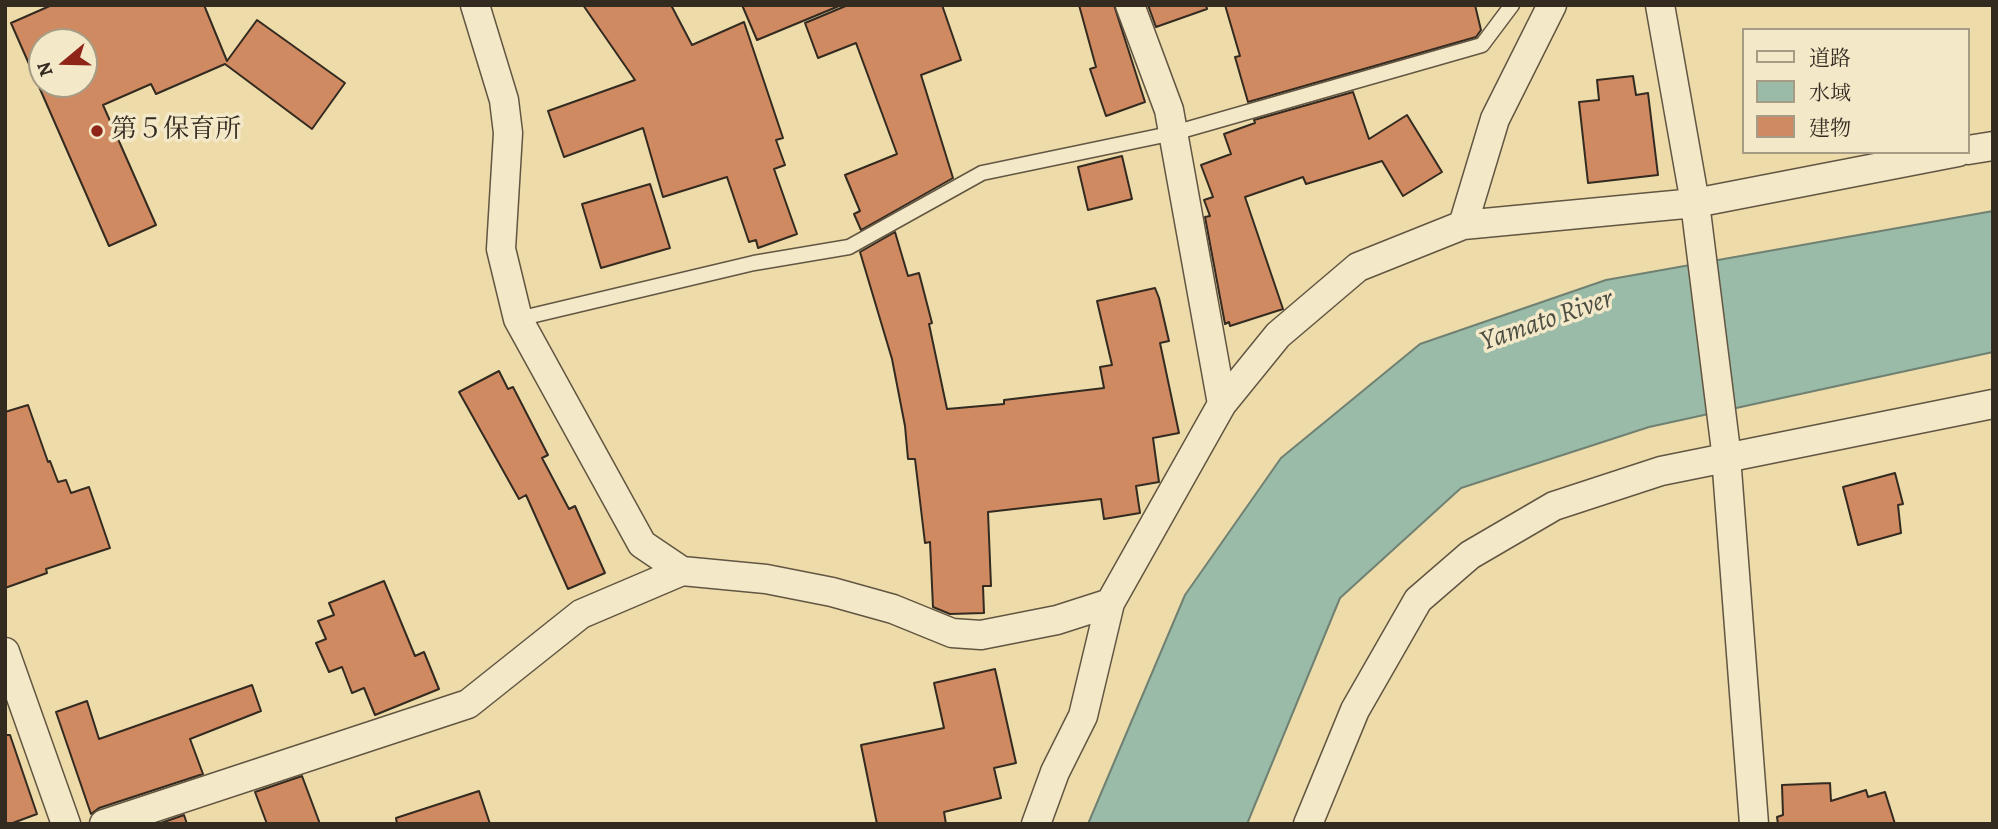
<!DOCTYPE html>
<html>
<head>
<meta charset="utf-8">
<style>
  body { margin:0 }
  #map { position:relative; width:1998px; height:829px; overflow:hidden; background:#eddbaa; font-family:Alegreya,"Noto Serif JP",serif }
  canvas { display:block }
  .frame { position:absolute; inset:0; border:7px solid #332a20; pointer-events:none }
  .legend { position:absolute; left:1742px; top:28px; width:228px; height:126px; box-sizing:border-box; background:#f3e8c8; border:2px solid #a69c85; margin:0; padding:9px 12px; list-style:none; font-size:21px; color:#332a20 }
  .legend li { display:flex; align-items:center; gap:14px; height:35px }
  .legend b { width:35px; border:2px solid #a69c85 }
  .north { position:absolute; left:28px; top:28px; width:70px; height:70px; box-sizing:border-box; background:#f3e8c8; border:2px solid #a69c85; border-radius:50%; rotate:251deg; font-size:19px; font-weight:700; line-height:28px; text-align:center; color:#332a20 }
  .north::after { content:''; display:block; margin:auto; width:24px; height:32px; background:#8f2418; clip-path:polygon(50% 0,100% 100%,50% 72%,0 100%) }
</style>
</head>
<body>
<div id="map">
<canvas width="1998" height="829"></canvas>
<div class="frame"></div>
<ul class="legend">
<li><b style="height:9px;background:#f3e8c8"></b>道路</li>
<li><b style="height:19px;background:#99bba8"></b>水域</li>
<li><b style="height:19px;background:#d08a61"></b>建物</li>
</ul>
<div class="north">N</div>
</div>
<script>
const context = document.querySelector('canvas').getContext('2d');
context.lineJoin = 'round';
function fill(path, color) { context.fillStyle = color; context.fill(path, 'evenodd'); }
const toPath = rows => new Path2D(rows.map(r => 'M' + r).join(''));
function trace(path, color, width, dash) { context.strokeStyle = color; context.lineWidth = width; context.lineCap = dash ? 'butt' : 'round'; context.setLineDash(dash || []); context.stroke(path); }
function write(font, color, halo, rows, align = 'center') {
  context.font = font + ' Alegreya,"Noto Serif JP",serif'; context.lineWidth = 7; context.setLineDash([]); context.textBaseline = 'middle'; context.strokeStyle = halo; context.fillStyle = color; for (const [text, x, y, turn = 0] of rows) {
    context.save(); context.translate(x, y); context.rotate((+turn || 0) * Math.PI / 180); context.textAlign = isNaN(turn) ? turn : align; if (halo) context.strokeText(text, 0, 0); context.fillText(text, 0, 0); context.restore();
  }
}
const water = toPath([
  [1993,211,1993,352,1649,427,1461,488,1340,598,1247,824,1088,824,1185,595,1281,458,1420,344,1606,280,1993,211]
]);
fill(water, '#99bba8');
trace(water, '#708172', 2);
const building = toPath([
  [52,5,204,5,227,61,257,20,345,83,312,129,225,64,156,94,151,84,103,105,156,225,109,246,11,23,52,5],
  [42,42,84,42,84,84,42,84,42,42],
  [583,5,671,5,692,45,744,22,783,138,776,140,785,165,774,169,797,234,758,248,756,240,749,242,727,177,663,197,643,128,564,157,548,111,635,80,583,5],
  [742,5,839,5,839,6,757,40,742,5],
  [848,5,942,5,961,60,921,75,953,178,861,230,854,214,860,211,845,175,897,154,856,43,818,58,805,23,848,5],
  [1079,5,1114,5,1145,102,1106,116,1090,69,1096,67,1079,5],
  [1148,5,1206,5,1207,9,1156,27,1148,5],
  [1225,5,1475,5,1481,30,1476,37,1248,102,1235,57,1240,56,1225,5],
  [1633,76,1636,95,1648,93,1658,175,1588,183,1579,102,1599,100,1597,80,1633,76],
  [1353,92,1369,139,1407,115,1442,172,1403,196,1382,161,1306,184,1303,177,1245,197,1283,309,1230,326,1229,322,1225,324,1205,217,1210,216,1204,200,1213,197,1201,165,1231,154,1224,134,1255,123,1254,120,1353,92],
  [1122,156,1132,199,1088,210,1078,167,1122,156],
  [650,184,670,248,601,268,582,204,650,184],
  [895,232,908,276,919,273,932,323,929,324,947,409,1004,404,1004,400,1104,388,1100,367,1112,365,1097,301,1155,288,1159,298,1169,341,1160,343,1179,433,1153,438,1159,482,1136,486,1140,513,1104,519,1101,499,988,512,991,586,983,586,984,613,950,614,933,607,930,542,925,543,915,459,908,459,905,426,892,359,860,252,895,232],
  [499,371,508,389,513,387,548,455,542,458,569,509,575,506,605,573,568,589,526,495,519,499,459,392,499,371],
  [28,405,48,462,50,461,58,482,66,480,71,493,89,487,110,548,46,569,47,573,5,588,5,412,28,405],
  [1895,473,1903,504,1898,505,1901,533,1858,545,1843,487,1895,473],
  [384,581,415,656,424,652,439,689,375,715,364,688,352,693,342,667,329,672,316,643,326,639,318,621,334,615,329,603,384,581],
  [995,669,1016,763,994,768,1001,798,944,812,946,824,877,824,861,745,944,728,934,683,995,669],
  [252,685,261,711,190,739,203,774,99,808,91,814,56,712,87,701,99,739,252,685],
  [5,735,10,735,37,814,10,824,5,824,5,735],
  [302,776,320,824,267,824,255,792,302,776],
  [1830,783,1831,801,1866,790,1868,797,1885,792,1895,824,1778,824,1777,817,1783,815,1782,785,1830,783],
  [479,791,490,824,397,824,396,818,479,791],
  [184,815,187,824,158,824,184,815]
]);
fill(building, '#d08a61');
trace(building, '#332a20', 2);
const lane = toPath([
  [518,319,754,263,849,247,982,173,1174,133,1482,45,1512,5]
]);
const street = toPath([
  [475,5,504,100,508,133,501,249,518,319,642,544,682,571,766,579,832,592,893,609,952,633,981,635,1057,620,1110,603],
  [1130,5,1169,110,1222,404],
  [1660,5,1695,203,1725,443,1754,824],
  [1968,150,1993,146],
  [1463,225,1695,203,1958,152],
  [5,652,66,824],
  [104,824,468,704,581,614,682,571],
  [1036,824,1055,772,1083,716,1110,603,1222,404,1278,335,1358,267,1463,225,1495,119,1552,5],
  [1308,824,1355,710,1418,600,1470,555,1554,506,1661,471,1993,404]
]);
trace(lane, '#625642', 17);
trace(street, '#625642', 31);
trace(lane, '#f3e8c8', 14);
trace(street, '#f3e8c8', 28);
for (const [x, y, r, color] of [
  [97,131,7,"#8f2418"]
]) { const dot = new Path2D(); dot.arc(x, y, r, 0, 2 * Math.PI); context.fillStyle = color; context.fill(dot); trace(dot, '#f3e8c8', 2.5); }
write('26px', '#332a20', '#f3e8c8', [
  ["第５保育所",111,131]
], 'left');
write('italic 28px', '#4c4e42', '#f3e8c8', [
  ["Yamato River",1547,321,-19]
]);
</script>
</body>
</html>
